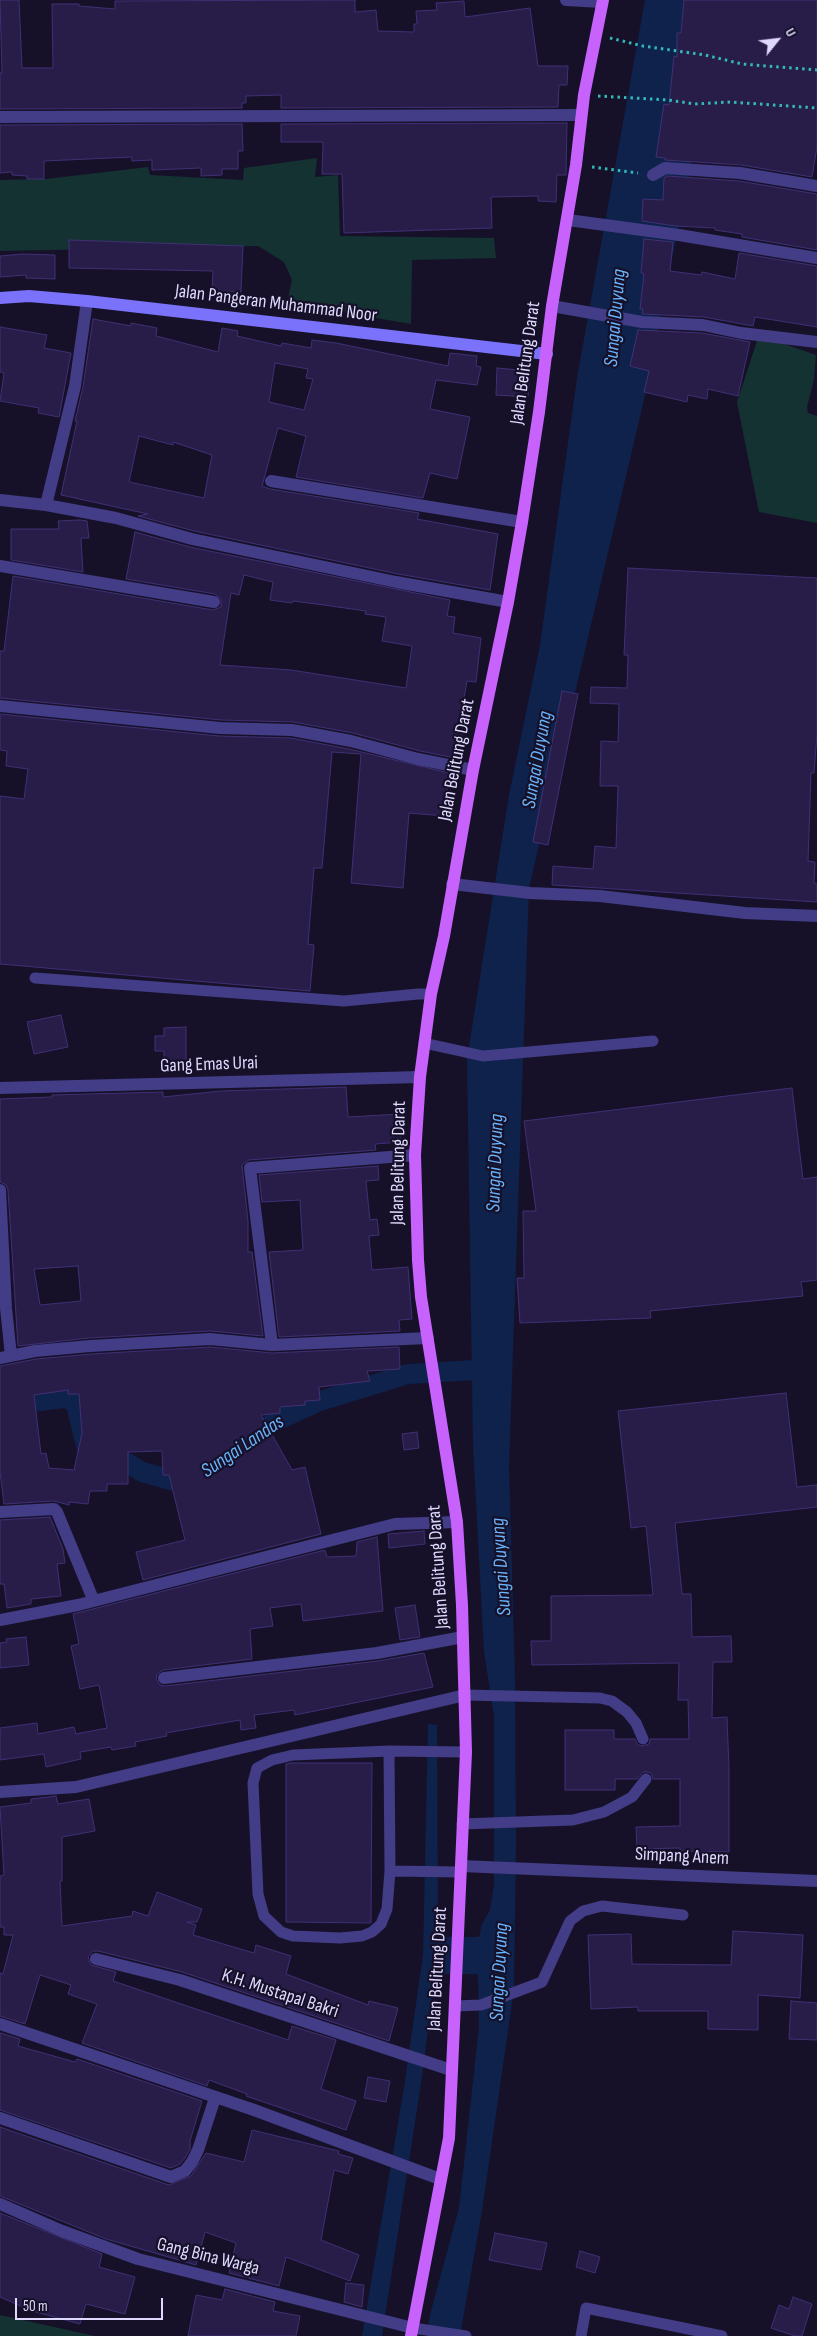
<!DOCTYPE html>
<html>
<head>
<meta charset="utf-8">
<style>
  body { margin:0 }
  #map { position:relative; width:817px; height:2336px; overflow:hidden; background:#161129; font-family:"Sofia Sans Condensed",sans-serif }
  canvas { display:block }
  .north { position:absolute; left:752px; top:15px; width:50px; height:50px; -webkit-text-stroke:4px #161129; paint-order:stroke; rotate:61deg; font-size:14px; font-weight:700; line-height:20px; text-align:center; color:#dfd9fe }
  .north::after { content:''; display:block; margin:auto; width:18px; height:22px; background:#dfd9fe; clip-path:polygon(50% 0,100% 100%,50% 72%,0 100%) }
  .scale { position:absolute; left:15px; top:2298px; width:148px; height:22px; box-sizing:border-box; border:2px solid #dfd9fe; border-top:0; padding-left:6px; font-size:15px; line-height:18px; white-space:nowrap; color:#dfd9fe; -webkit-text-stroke:4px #161129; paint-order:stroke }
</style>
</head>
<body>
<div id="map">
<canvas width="817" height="2336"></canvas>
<div class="north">U</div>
<div class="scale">50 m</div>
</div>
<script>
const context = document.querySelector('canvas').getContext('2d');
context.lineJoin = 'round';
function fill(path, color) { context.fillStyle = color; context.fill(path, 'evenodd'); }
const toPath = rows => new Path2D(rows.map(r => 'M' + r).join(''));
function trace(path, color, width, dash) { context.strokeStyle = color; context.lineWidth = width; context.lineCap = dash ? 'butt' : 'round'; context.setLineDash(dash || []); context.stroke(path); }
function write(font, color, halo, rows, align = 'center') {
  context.font = font + ' "Sofia Sans Condensed",sans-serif'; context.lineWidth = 4.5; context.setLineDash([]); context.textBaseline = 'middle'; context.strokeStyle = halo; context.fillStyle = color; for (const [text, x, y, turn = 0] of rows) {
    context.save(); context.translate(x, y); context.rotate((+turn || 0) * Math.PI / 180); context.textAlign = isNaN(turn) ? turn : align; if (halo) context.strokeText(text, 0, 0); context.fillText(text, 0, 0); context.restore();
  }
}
fill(toPath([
  [317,158,315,177,338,175,340,236,494,238,496,258,412,260,411,324,287,303,292,280,284,262,258,246,0,251,0,180,46,179,148,167,150,175,243,180,244,168],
  [759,335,816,355,814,379,807,407,808,413,817,416,817,523,759,512,737,402],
  [0,2315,95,2336,0,2336]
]), '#143232');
fill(toPath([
  [645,0,724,0,643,404,529,888,509,1466,515,1677,516,1844,514,1989,482,2211,460,2336,426,2336,431,2311,459,2208,479,2027,478,1974,438,1974,434,1982,422,2077,382,2336,362,2336,404,2087,423,1955,428,1724,437,1725,438,1927,441,1937,478,1937,480,1935,481,1926,490,1910,494,1884,494,1716,484,1652,473,1446,467,1059,509,795,540,645,577,378]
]), '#0e224b');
trace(toPath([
  [0,1409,7,1405,64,1398,75,1401,86,1446,101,1447,142,1472,178,1482,197,1479],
  [245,1441,274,1422,320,1401,408,1374,493,1369]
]), '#0e224b', 20);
const building = toPath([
  [0,0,19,0,22,68,53,68,52,4,79,4,79,6,115,9,115,1,355,0,355,12,376,10,378,31,414,32,414,24,417,24,416,11,437,10,436,3,464,1,465,17,530,8,538,66,568,66,567,85,559,85,558,107,281,108,281,95,246,96,246,103,242,103,242,108,0,109,0,73,2,73,0,0],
  [684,0,817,0,817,147,812,177,741,165,665,160,665,158,656,157,664,104,669,105,674,56,677,57,677,33,681,33,684,0],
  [567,123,566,175,557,175,556,202,538,201,538,196,491,197,492,228,344,233,342,174,322,174,323,142,281,142,281,124,567,123],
  [242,124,243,151,238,151,238,169,222,169,222,175,201,176,201,168,152,170,152,160,132,161,132,157,44,161,44,179,27,179,27,176,12,175,12,172,0,173,0,125,242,124],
  [667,176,739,181,817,194,817,250,742,237,742,234,715,230,715,228,675,226,642,221,643,199,663,200,664,178,667,176],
  [644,239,673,242,670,271,701,275,702,272,735,279,739,253,817,266,817,327,755,317,753,326,704,317,642,314,643,309,640,309,644,274,641,273,644,239],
  [69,240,243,246,241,292,212,291,213,271,69,268,69,240],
  [22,254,55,255,55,279,26,278,26,275,0,277,0,256,22,254],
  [93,319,131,326,131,323,157,328,156,336,218,352,222,328,238,331,237,336,281,346,282,343,311,348,312,340,336,343,448,366,450,353,477,356,476,366,481,367,477,385,436,380,430,409,470,417,457,479,430,473,423,498,296,477,306,436,278,428,262,486,270,489,419,513,417,519,498,534,490,590,398,574,194,531,138,516,148,514,61,495,77,421,75,421,83,387,93,319],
  [275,363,308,369,306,378,313,379,304,410,269,402,275,363],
  [139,436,173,445,173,442,212,455,204,498,129,482,139,436],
  [0,327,47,335,44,348,71,353,59,417,38,413,39,408,0,401,4,373,0,372,0,327],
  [638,330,702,333,750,342,738,396,708,389,707,399,688,395,687,402,644,392,649,371,630,366,638,330],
  [497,368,530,371,528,397,496,395,497,368],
  [80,520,87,521,89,538,81,538,83,572,11,560,11,529,59,529,58,521,80,520],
  [135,532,190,547,450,600,447,616,455,617,453,633,481,638,476,682,467,681,459,728,462,728,462,756,450,757,420,751,353,733,293,722,221,720,0,698,0,651,4,651,13,576,213,610,221,607,221,599,215,594,126,579,135,532],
  [244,575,273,582,270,600,292,603,293,601,324,605,366,611,365,614,386,617,382,641,412,646,406,688,291,670,220,665,231,593,239,595,244,575],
  [628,568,817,578,817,735,814,773,811,773,808,861,815,862,814,883,817,884,817,902,552,885,553,866,593,869,595,846,616,848,618,786,600,786,601,741,618,742,619,704,590,703,591,687,627,688,628,655,624,655,628,568],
  [562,691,578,694,548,845,533,842,562,691],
  [0,714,219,736,291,738,349,749,449,773,445,816,409,813,403,888,351,883,361,754,332,752,322,868,314,868,308,944,314,945,310,991,0,964,0,796,24,799,28,769,6,766,7,751,0,750,0,714],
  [61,1015,68,1047,34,1054,27,1022,61,1015],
  [186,1027,186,1065,164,1066,164,1051,155,1051,155,1036,164,1036,164,1028,186,1027],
  [346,1087,348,1117,400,1114,401,1142,375,1144,376,1150,249,1160,242,1165,248,1221,248,1252,252,1252,263,1336,210,1331,89,1338,18,1346,8,1190,6,1185,0,1182,0,1099,52,1097,52,1095,163,1092,163,1097,221,1091,346,1087],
  [78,1266,81,1301,40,1305,34,1269,78,1266],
  [792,1088,803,1179,817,1177,817,1280,801,1282,803,1296,650,1311,651,1318,520,1323,517,1278,524,1278,523,1211,536,1211,524,1121,792,1088],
  [378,1166,379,1180,366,1181,370,1220,377,1219,379,1235,369,1236,372,1270,408,1267,412,1319,399,1320,400,1331,279,1337,269,1252,303,1250,300,1200,262,1202,259,1175,378,1166],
  [210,1347,272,1353,399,1347,400,1369,367,1371,370,1381,319,1387,320,1400,305,1401,305,1405,280,1407,280,1413,261,1415,292,1470,305,1467,321,1534,143,1580,136,1552,185,1540,169,1475,163,1475,162,1451,128,1452,128,1484,107,1484,107,1491,90,1491,88,1504,69,1502,69,1505,54,1501,4,1504,0,1472,0,1366,36,1359,91,1354,210,1347],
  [68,1390,68,1394,79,1394,82,1433,74,1470,49,1468,46,1453,41,1454,34,1395,68,1390],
  [786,1393,797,1487,817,1485,817,1507,675,1523,682,1594,691,1594,692,1637,731,1636,732,1662,713,1662,712,1718,727,1717,729,1768,729,1852,680,1851,680,1848,637,1849,636,1827,680,1826,680,1779,653,1779,651,1773,647,1772,643,1772,637,1779,615,1779,615,1790,565,1790,565,1730,614,1730,614,1739,635,1739,638,1745,643,1746,649,1744,650,1739,689,1739,688,1700,678,1700,679,1663,532,1665,531,1641,551,1641,551,1596,653,1595,646,1526,631,1528,618,1411,786,1393],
  [417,1432,419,1448,404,1450,402,1434,417,1432],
  [50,1517,63,1549,65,1563,57,1564,61,1596,31,1599,31,1604,7,1608,4,1584,0,1584,0,1520,50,1517],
  [424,1531,425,1544,389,1548,388,1534,424,1531],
  [377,1537,383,1611,303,1621,301,1604,270,1608,273,1626,250,1629,252,1659,163,1670,157,1674,156,1679,160,1685,165,1686,378,1661,424,1653,433,1687,295,1715,294,1710,254,1715,256,1728,241,1730,240,1720,166,1733,167,1736,135,1742,136,1746,112,1750,111,1747,80,1752,81,1759,46,1767,44,1754,0,1760,0,1728,37,1723,38,1734,74,1727,76,1734,107,1728,99,1685,80,1689,71,1646,79,1644,73,1614,325,1550,327,1557,356,1556,357,1542,377,1537],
  [415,1605,420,1637,400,1640,395,1608,415,1605],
  [26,1637,29,1665,0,1668,0,1643,7,1642,6,1639,26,1637],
  [292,1763,372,1763,371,1923,286,1922,286,1764,292,1763],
  [56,1796,58,1804,89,1799,95,1831,62,1837,62,1881,60,1881,62,1926,132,1916,133,1911,148,1916,157,1892,202,1909,197,1922,187,1922,196,1925,193,1935,254,1953,256,1945,291,1956,286,1974,368,2005,369,2001,398,2008,389,2041,182,1972,98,1951,93,1951,88,1957,91,1965,116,1972,113,1981,288,2040,292,2026,336,2040,321,2089,356,2101,346,2130,246,2096,247,2094,209,2080,207,2086,82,2043,97,2004,68,1994,71,1985,40,1975,25,2024,0,2016,0,1973,3,1974,13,1935,4,1935,4,1927,0,1927,0,1876,4,1875,0,1807,31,1803,31,1799,56,1796],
  [733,1931,803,1935,800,1998,758,1995,758,2030,708,2029,708,2011,638,2011,638,2007,591,2009,588,1935,631,1934,632,1964,731,1965,733,1931],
  [791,2001,817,2003,817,2040,789,2039,791,2001],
  [0,2033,20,2039,18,2046,75,2062,77,2059,202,2101,190,2141,190,2149,185,2158,180,2164,171,2168,0,2110,0,2033],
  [368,2077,390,2081,386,2102,364,2098,368,2077],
  [0,2127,169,2185,191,2176,206,2153,244,2162,252,2130,339,2151,338,2154,353,2158,348,2174,334,2170,321,2240,359,2255,350,2281,286,2257,279,2286,229,2273,236,2243,205,2232,196,2265,106,2239,0,2196,0,2127],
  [0,2213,102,2254,99,2267,135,2277,125,2314,86,2304,80,2324,32,2311,0,2297,0,2213],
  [495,2233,547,2243,541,2270,489,2260,495,2233],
  [580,2251,600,2257,595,2273,576,2267,580,2251],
  [346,2283,364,2285,362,2307,344,2302,346,2283],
  [225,2289,275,2302,273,2311,300,2316,296,2336,188,2336,196,2295,222,2300,225,2289],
  [793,2297,812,2304,802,2336,795,2336,771,2328,779,2305,789,2309,793,2297]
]);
fill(building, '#281d49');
trace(building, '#403075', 1);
trace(toPath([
  [610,38,643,46,705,55,742,64,817,70],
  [598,96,668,100,695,104,730,102,817,108],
  [592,167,638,173]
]), '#33b9b6', 3, [2.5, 4]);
trace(toPath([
  [35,978,344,1001,418,994,431,994],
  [424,1043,483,1056,653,1041],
  [465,1695,600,1698,612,1701,627,1712,636,1723,643,1739],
  [389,1751,390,1871,387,1909,381,1924,372,1932,362,1936,340,1938,293,1936,281,1932,264,1916,258,1894,253,1783,257,1768,272,1760,293,1755,389,1751,466,1752],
  [462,1824,573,1820,604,1812,632,1797,646,1779],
  [390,1871,460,1872],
  [455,2006,481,2005,542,1982,570,1921,583,1911,602,1906,683,1915],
  [413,2328,466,2336],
  [581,2336,586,2308,722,2336]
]), '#423d86', 11);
trace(toPath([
  [566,0,602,2],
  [0,117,581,115],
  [653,175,665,168,740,173,817,186],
  [568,220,679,235,817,258],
  [552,306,642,322,703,325,741,333,817,342],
  [271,481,522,522],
  [0,500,46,505,116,518,192,539,396,582,508,602],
  [46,505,75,386,87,301],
  [0,566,214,602],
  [0,706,220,728,292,730,351,741,418,759,473,770],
  [452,884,530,893,600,896,745,913,817,916],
  [0,1088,420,1077],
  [0,1190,6,1308,11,1356],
  [272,1345,250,1168,415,1155],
  [0,1358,35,1351,90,1346,210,1339,272,1345,428,1338],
  [0,1512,54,1509,57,1512,93,1599],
  [0,1620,78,1605,395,1524,457,1522],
  [164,1678,377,1653,463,1637],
  [0,1792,76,1787,465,1695],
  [96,1959,180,1980,451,2070],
  [0,2024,254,2110,440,2179],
  [0,2118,171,2177,185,2171,192,2162,198,2150,215,2098],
  [0,2204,62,2231,138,2259,413,2328]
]), '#423d86', 12);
trace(toPath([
  [461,1866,817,1881]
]), '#423d86', 12);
trace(toPath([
  [0,298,29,296,87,301,547,354]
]), '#7b72fc', 12);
trace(toPath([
  [411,2336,449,2138,466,1752,462,1605,457,1522,421,1297,418,1260,415,1155,420,1077,431,994,444,936,473,770,508,602,522,522,539,412,552,306,576,165,584,95,603,0]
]), '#c862fc', 12);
write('19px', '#dfd9fe', '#161129', [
  ["Jalan Pangeran Muhammad Noor",276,304,7],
  ["Jalan Belitung Darat",526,363,-82],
  ["Jalan Belitung Darat",457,760,-79],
  ["Gang Emas Urai",209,1065,-2],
  ["Jalan Belitung Darat",399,1163,-89],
  ["Jalan Belitung Darat",439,1567,-94],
  ["Simpang Anem",682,1857,3],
  ["Jalan Belitung Darat",438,1969,-87],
  ["K.H. Mustapal Bakri",280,1994,18],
  ["Gang Bina Warga",208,2257,14]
]);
write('italic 20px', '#69b3fc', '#161129', [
  ["Sungai Duyung",616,318,-85],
  ["Sungai Duyung",538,760,-80],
  ["Sungai Duyung",496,1163,-88],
  ["Sungai Landas",243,1447,-34],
  ["Sungai Duyung",502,1567,-94],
  ["Sungai Duyung",500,1972,-87]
]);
</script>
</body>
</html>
